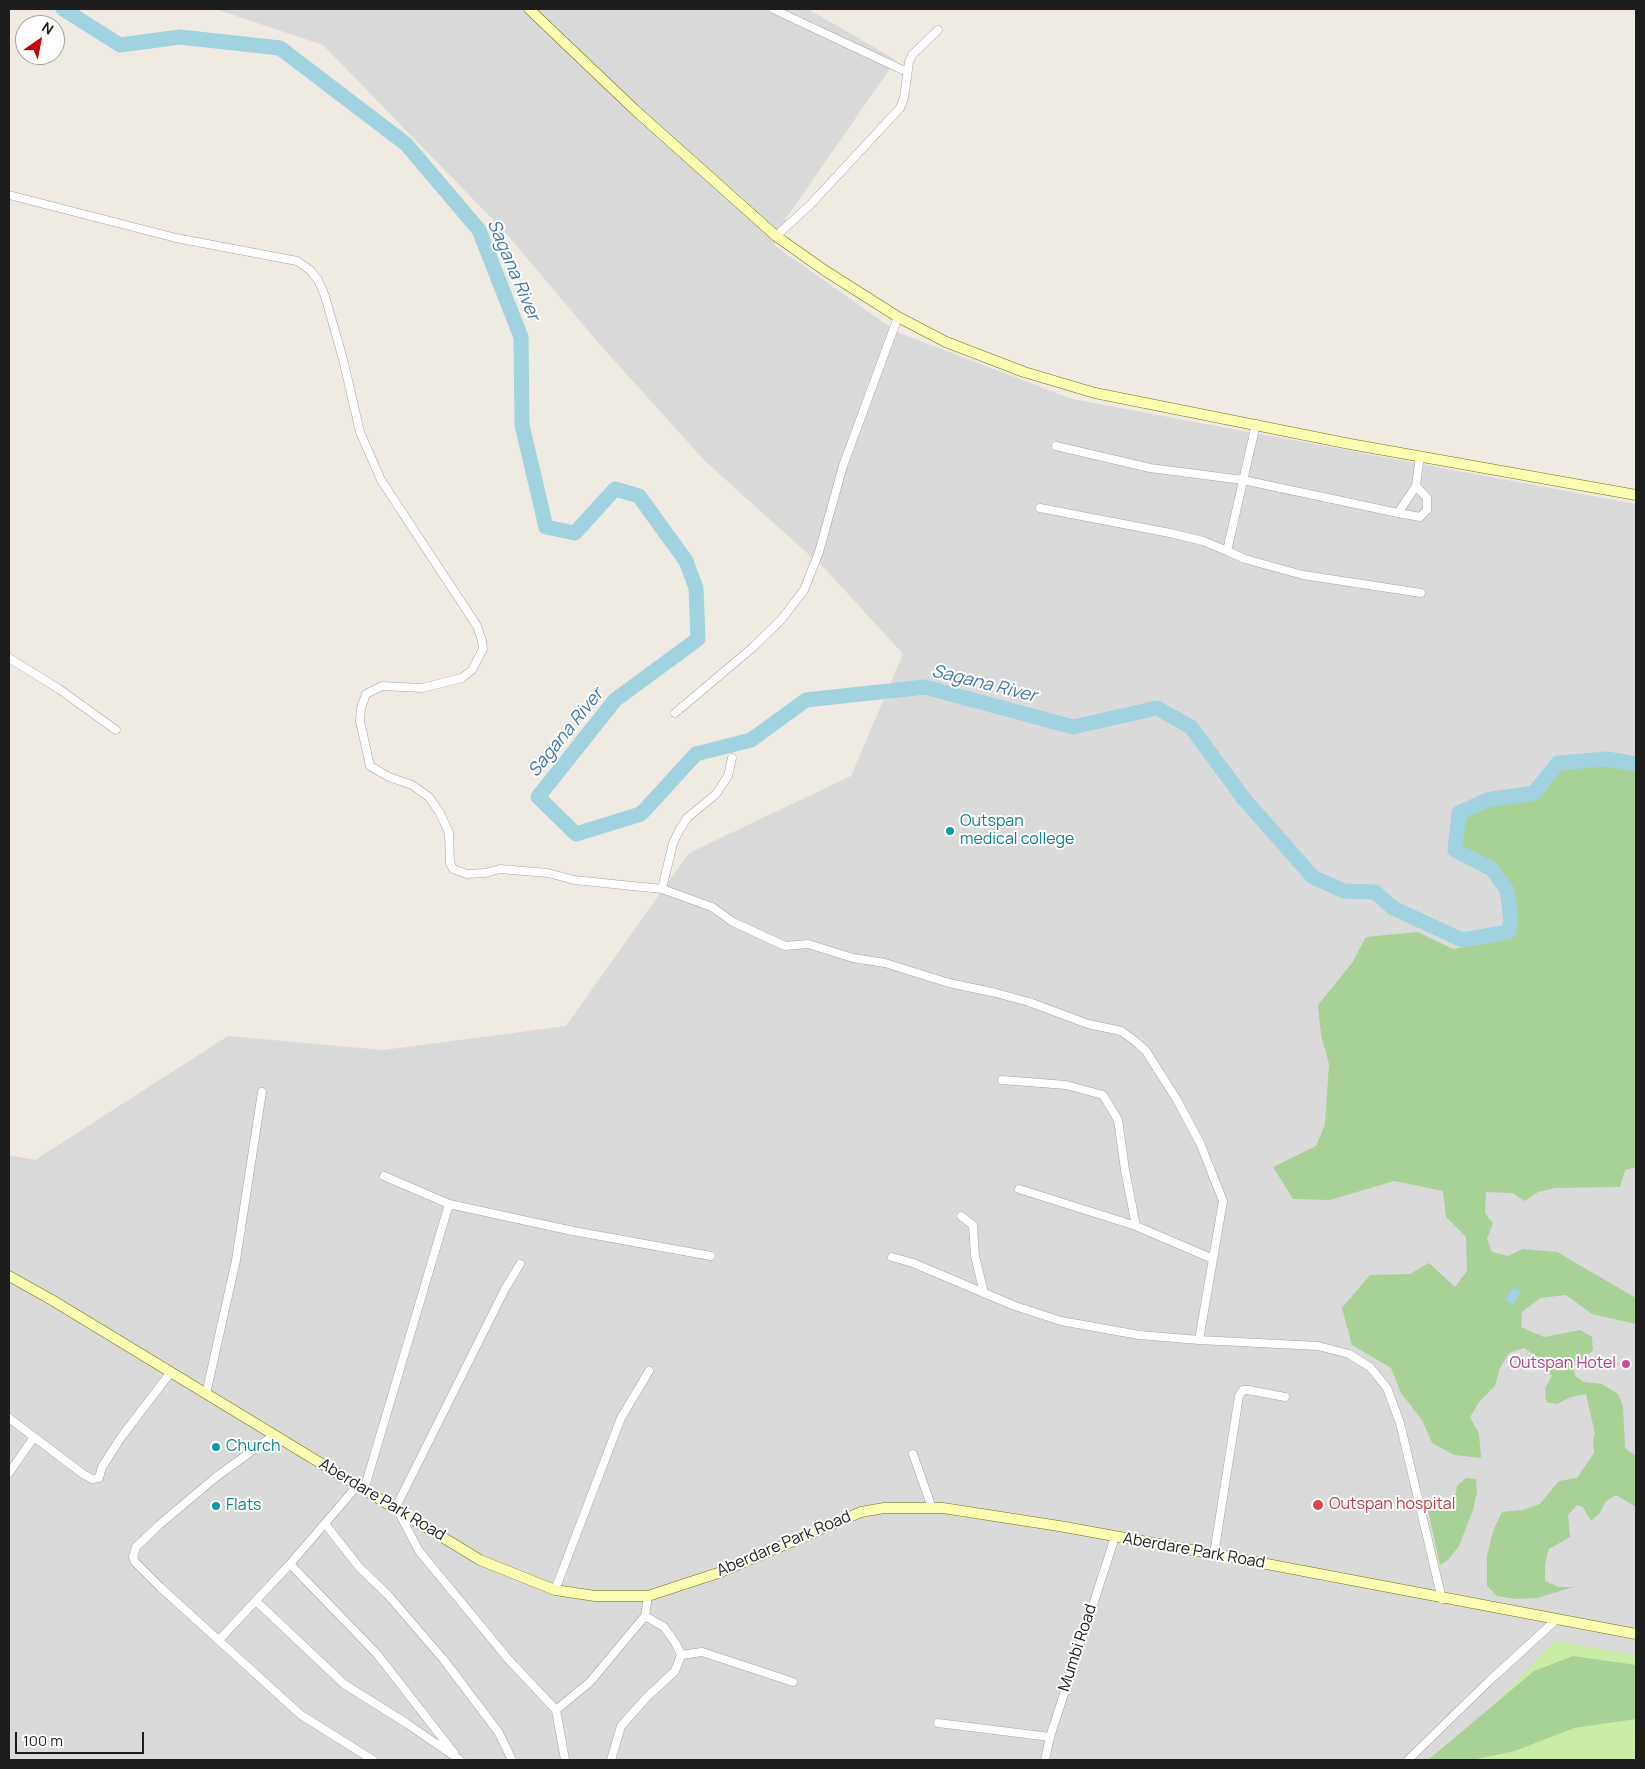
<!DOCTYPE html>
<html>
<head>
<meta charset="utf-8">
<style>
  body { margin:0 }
  #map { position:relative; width:1645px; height:1769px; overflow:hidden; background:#efebe3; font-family:Manrope,sans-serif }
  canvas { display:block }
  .frame { position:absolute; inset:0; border:10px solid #1d1d1d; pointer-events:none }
  .north { position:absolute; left:15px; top:15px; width:50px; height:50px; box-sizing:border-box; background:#fff; border:1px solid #a5a5a5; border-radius:50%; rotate:33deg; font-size:14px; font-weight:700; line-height:20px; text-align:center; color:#1d1d1d }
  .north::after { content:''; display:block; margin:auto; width:18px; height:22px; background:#cb0005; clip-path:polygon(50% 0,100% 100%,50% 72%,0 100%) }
  .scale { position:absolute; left:15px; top:1732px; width:129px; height:22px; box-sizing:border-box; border:2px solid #1d1d1d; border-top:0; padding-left:6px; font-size:15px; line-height:18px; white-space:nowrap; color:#1d1d1d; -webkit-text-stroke:4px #fff; paint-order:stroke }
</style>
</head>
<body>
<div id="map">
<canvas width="1645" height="1769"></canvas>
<div class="frame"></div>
<div class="north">N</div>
<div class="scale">100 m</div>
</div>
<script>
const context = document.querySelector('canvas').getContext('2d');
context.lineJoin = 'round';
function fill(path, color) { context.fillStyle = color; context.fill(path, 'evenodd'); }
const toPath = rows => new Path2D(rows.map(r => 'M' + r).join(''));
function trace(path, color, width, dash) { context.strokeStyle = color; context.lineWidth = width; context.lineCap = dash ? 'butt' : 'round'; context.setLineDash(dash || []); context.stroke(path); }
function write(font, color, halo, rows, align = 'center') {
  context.font = font + ' Manrope,sans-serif'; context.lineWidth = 4; context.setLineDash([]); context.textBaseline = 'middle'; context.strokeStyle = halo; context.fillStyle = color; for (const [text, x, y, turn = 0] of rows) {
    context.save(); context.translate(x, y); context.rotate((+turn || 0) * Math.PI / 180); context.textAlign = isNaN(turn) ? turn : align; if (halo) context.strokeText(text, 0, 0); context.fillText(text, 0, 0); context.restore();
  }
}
fill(toPath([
  [215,9,808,9,896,60,787,217,774,245,897,332,1072,399,1636,504,1636,1760,9,1760,9,1155,35,1160,228,1036,383,1050,566,1026,689,853,851,776,903,654,827,571,705,461,602,347,503,230,323,45]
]), '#dbdada');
fill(toPath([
  [1554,1641,1636,1655,1636,1760,1442,1760]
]), '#caeca5');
fill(toPath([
  [1607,759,1636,764,1636,1167,1625,1170,1620,1187,1555,1188,1538,1192,1525,1201,1512,1193,1486,1192,1485,1213,1493,1223,1487,1239,1492,1252,1508,1256,1523,1249,1557,1252,1636,1298,1636,1324,1592,1314,1566,1295,1540,1298,1522,1312,1521,1327,1544,1337,1580,1330,1592,1337,1593,1350,1574,1367,1575,1376,1584,1382,1602,1384,1618,1394,1623,1406,1625,1448,1636,1456,1636,1507,1616,1495,1606,1501,1600,1513,1591,1521,1583,1507,1577,1505,1568,1515,1570,1537,1549,1549,1545,1564,1545,1581,1559,1587,1573,1587,1537,1598,1516,1599,1497,1596,1487,1586,1487,1556,1493,1531,1502,1512,1523,1510,1540,1504,1559,1481,1577,1478,1594,1453,1593,1441,1595,1434,1586,1394,1571,1397,1557,1404,1546,1402,1545,1388,1552,1376,1538,1357,1524,1348,1509,1353,1500,1368,1495,1386,1479,1402,1470,1417,1479,1434,1481,1458,1454,1455,1432,1443,1422,1420,1401,1393,1391,1368,1352,1345,1342,1308,1370,1275,1410,1274,1429,1263,1455,1287,1467,1271,1466,1237,1446,1217,1443,1191,1394,1181,1330,1200,1293,1199,1273,1167,1316,1146,1325,1124,1329,1064,1321,1035,1318,1005,1352,963,1366,937,1418,932,1453,949,1490,943,1508,932,1511,921,1507,890,1492,869,1455,850,1459,813,1487,800,1534,793,1558,763],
  [1466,1478,1476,1479,1477,1492,1473,1510,1459,1546,1448,1560,1440,1565,1426,1501,1434,1498,1444,1501,1448,1509,1455,1498,1457,1486],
  [1573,1656,1636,1665,1636,1719,1574,1728,1515,1751,1471,1760,1428,1760,1534,1671]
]), '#a8d195');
fill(toPath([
  [1513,1287,1521,1292,1513,1305,1505,1300]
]), '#a0d2df');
trace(toPath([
  [63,9,120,45,180,37,280,48,406,144,479,230,521,337,522,425,546,527,575,533,615,489,639,496,686,561,696,588,698,639,615,700,538,797,576,834,641,814,696,754,751,740,806,700,925,687,1073,727,1157,708,1191,727,1244,799,1313,877,1344,891,1375,892,1393,908,1462,940,1508,932,1511,921,1507,890,1492,869,1455,850,1459,813,1487,800,1534,793,1558,763,1607,759,1636,764]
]), '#a0d2df', 15);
const street = toPath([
  [773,9,907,72],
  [9,195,176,238,297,261,310,270,318,280,325,296,343,359,360,432,381,480,477,626,482,641,483,649,472,670,462,678,422,688,382,686,366,694,361,708,360,721,370,766,389,777,412,785,429,797,440,813,449,833,450,863,453,869,467,874,485,873,500,869,548,873,574,880,662,889,712,907,733,922,785,946,808,944,853,958,885,963,949,983,996,993,1029,1002,1088,1024,1121,1031,1135,1041,1146,1051,1177,1100,1200,1143,1223,1201,1199,1340,1318,1346,1349,1354,1370,1367,1387,1388,1400,1423,1442,1599],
  [776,236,810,205,900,108,904,98,909,62,912,55,938,30],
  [1256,424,1227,551,1245,559,1303,575,1421,593],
  [1056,446,1150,468,1243,480,1398,513,1416,486,1420,456],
  [1040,508,1170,533,1203,541,1227,551],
  [1398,513,1420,517,1427,510,1427,498,1416,486],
  [9,658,59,689,116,730],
  [675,713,751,649,781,620,804,590,819,552,843,466,898,317],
  [662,889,673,843,680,829,687,818,716,794,728,776,732,758],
  [1002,1080,1066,1085,1103,1095,1118,1120,1125,1170,1136,1226],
  [384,1176,449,1204,573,1231,711,1256],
  [1019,1189,1136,1226,1213,1259],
  [961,1216,973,1225,975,1256,984,1293],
  [892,1257,913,1263,1015,1306,1061,1321,1139,1335,1199,1340],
  [520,1264,505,1289,396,1507,419,1551,509,1660,556,1710],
  [206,1394,236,1260,262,1092],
  [9,1418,34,1437],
  [274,1435,216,1477,159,1525,136,1547,133,1557,135,1562,160,1587,301,1715,373,1760],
  [913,1454,932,1508],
  [9,1473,34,1437,83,1474,92,1479,99,1478,102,1467,122,1436,171,1372],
  [364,1490,449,1204],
  [326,1525,359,1567,388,1595,444,1660,499,1733,512,1760],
  [1214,1554,1239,1396,1243,1390,1248,1390,1285,1397],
  [290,1564,377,1654,454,1753],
  [555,1590,621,1418,649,1371],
  [256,1601,344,1684,406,1723,460,1760],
  [219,1640,290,1564,358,1485],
  [681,1655,702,1652,793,1682],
  [938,1723,1050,1737],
  [565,1760,556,1710,590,1682,645,1616,648,1596],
  [611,1760,621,1726,647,1697,675,1671,681,1655,676,1644,664,1627,645,1616],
  [1045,1760,1050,1737,1115,1537],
  [1408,1760,1488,1682,1557,1619]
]);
const secondary = toPath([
  [529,9,635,110,776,236,824,270,898,317,946,342,1024,372,1095,393,1350,444,1636,495],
  [9,1276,52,1300,480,1560,555,1590,595,1596,648,1596,721,1572,861,1512,884,1508,943,1508,1059,1526,1214,1554,1636,1634]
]);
trace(street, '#a4a4a4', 9);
trace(secondary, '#6e7900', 11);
trace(street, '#fff', 8);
trace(secondary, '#fbfdb3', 10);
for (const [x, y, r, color] of [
  [950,831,5,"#0f9aa8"],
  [1626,1364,5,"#d1479c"],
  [216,1447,5,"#0f9aa8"],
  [1318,1505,6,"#e0444e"],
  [216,1506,5,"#0f9aa8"]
]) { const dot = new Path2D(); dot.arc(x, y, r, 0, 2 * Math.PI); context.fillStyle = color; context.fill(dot); trace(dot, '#fff', 2); }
write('16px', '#0d838f', '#fff', [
  ["Outspan",960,822],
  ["medical college",960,840],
  ["Church",226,1447],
  ["Flats",226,1506]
], 'left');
write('16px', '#b23c85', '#fff', [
  ["Outspan Hotel",1616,1364]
], 'right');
write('16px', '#1d1d1d', '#fff', [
  ["Aberdare Park Road",382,1500,31],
  ["Aberdare Park Road",784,1544,-23],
  ["Aberdare Park Road",1194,1551,10],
  ["Mumbi Road",1078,1648,-72]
]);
write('16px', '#be3a42', '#fff', [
  ["Outspan hospital",1329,1505]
], 'left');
write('italic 18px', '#4279aa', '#fff', [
  ["Sagana River",513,270,67],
  ["Sagana River",984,684,14],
  ["Sagana River",566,733,-51]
]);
</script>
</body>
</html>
